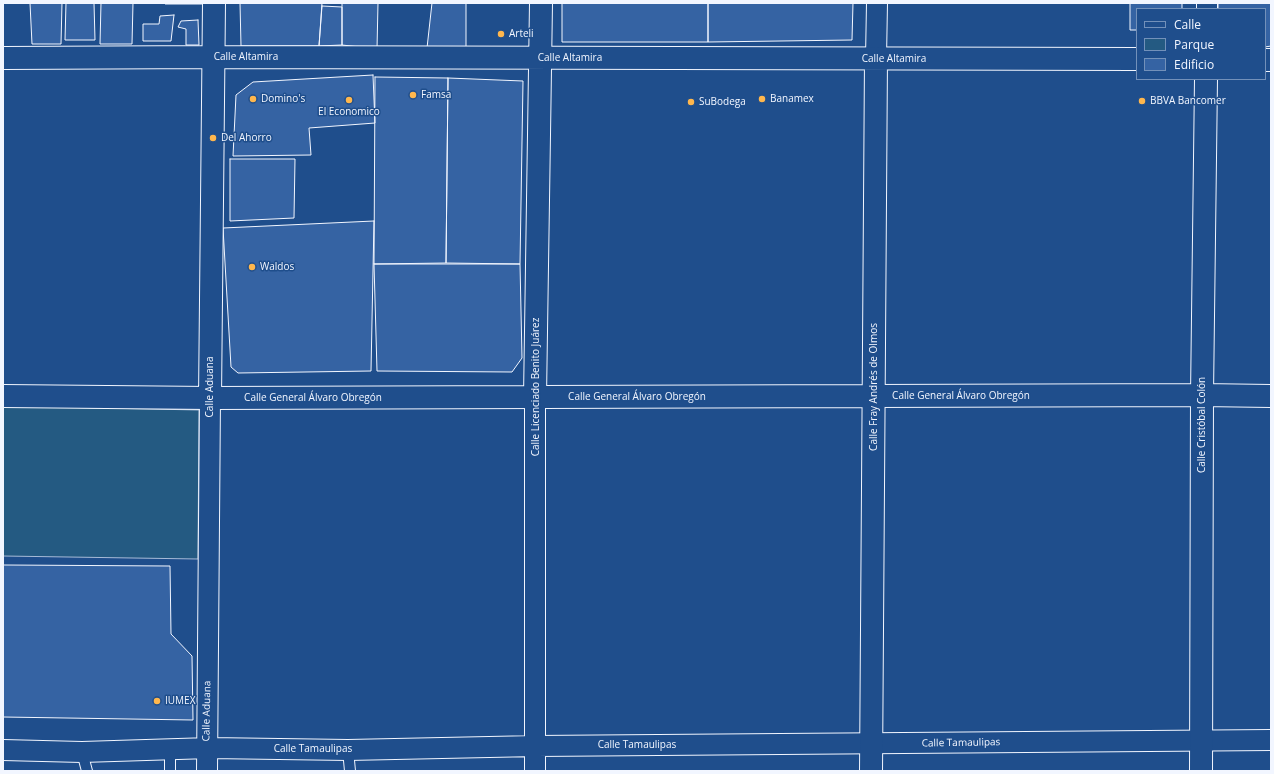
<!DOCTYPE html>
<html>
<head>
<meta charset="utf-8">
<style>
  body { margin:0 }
  #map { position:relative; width:1274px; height:774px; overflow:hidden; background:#1f4e8c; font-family:"Open Sans",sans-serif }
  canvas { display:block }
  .frame { position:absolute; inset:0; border:4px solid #f2f6ff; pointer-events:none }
  .legend { position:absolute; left:1136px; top:8px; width:130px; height:72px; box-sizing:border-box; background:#1f4e8c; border:1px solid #7391ba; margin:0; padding:5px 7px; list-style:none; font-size:12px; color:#f2f6ff }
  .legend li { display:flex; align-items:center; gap:8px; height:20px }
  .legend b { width:20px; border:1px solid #7391ba }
</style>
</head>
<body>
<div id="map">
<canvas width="1274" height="774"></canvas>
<div class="frame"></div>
<ul class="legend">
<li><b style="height:5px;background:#1f4e8c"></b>Calle</li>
<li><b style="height:11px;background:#245a82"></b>Parque</li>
<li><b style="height:11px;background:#3563a3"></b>Edificio</li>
</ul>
</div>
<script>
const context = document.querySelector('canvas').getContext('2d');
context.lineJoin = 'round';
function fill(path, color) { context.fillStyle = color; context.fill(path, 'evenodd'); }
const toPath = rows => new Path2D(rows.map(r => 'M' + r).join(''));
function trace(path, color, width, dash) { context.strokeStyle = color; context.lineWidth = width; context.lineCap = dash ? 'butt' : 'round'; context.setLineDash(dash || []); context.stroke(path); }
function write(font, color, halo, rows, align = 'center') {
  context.font = font + ' "Open Sans",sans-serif'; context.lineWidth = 3; context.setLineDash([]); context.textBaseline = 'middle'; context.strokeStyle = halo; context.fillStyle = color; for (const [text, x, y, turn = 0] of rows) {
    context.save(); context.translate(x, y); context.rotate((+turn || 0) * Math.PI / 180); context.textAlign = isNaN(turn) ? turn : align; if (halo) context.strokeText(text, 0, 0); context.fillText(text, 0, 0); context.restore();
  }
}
const green = toPath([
  [3,406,199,410,198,559,3,556,3,406]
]);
fill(green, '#245a82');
trace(green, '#a8bbd7', 1);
const building = toPath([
  [30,3,62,3,61,44,32,44,30,3],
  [66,3,94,3,95,40,65,40,66,3],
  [101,3,133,3,132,44,100,44,101,3],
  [165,3,204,3,204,4,165,4,165,3],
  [240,3,322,3,319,46,241,46,240,3],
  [342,3,378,3,377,49,342,45,342,3],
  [432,3,466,3,466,49,427,48,432,3],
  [562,3,708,3,708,42,562,42,562,3],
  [708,3,853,3,852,40,708,42,708,3],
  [1130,3,1182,3,1182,9,1137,9,1137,30,1130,30,1130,3],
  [1218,3,1271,3,1271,46,1265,47,1265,9,1218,9,1218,3],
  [322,6,342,7,342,45,319,46,322,6],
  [174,15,171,41,143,41,143,24,159,24,160,16,174,15],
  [198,20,199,45,186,45,186,29,178,27,181,21,198,20],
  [373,75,375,123,309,128,311,155,233,156,236,95,253,82,373,75],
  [375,77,448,78,446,263,374,264,375,77],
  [448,78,523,81,520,264,446,263,448,78],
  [230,159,295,159,294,218,230,221,230,159],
  [374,221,371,371,238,373,231,367,223,228,374,221],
  [374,264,520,264,522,358,512,372,377,371,374,264],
  [3,565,170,566,171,634,192,656,193,720,3,717,3,565]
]);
fill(building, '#3563a3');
trace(building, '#f2f6ff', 1);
const lane = toPath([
  [348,750,350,771],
  [82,752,87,771],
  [170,771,170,749]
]);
const street = toPath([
  [1207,9,1207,3],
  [876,58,877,3],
  [3,750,82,752,210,748,348,750,536,746,1271,740],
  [207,771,210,398],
  [535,771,535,397]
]);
const secondary = toPath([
  [3,58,213,57,1137,59],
  [1265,60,1271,60],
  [3,396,210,398,1202,395,1271,396],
  [535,397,541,3],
  [210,398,214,3],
  [871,771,876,58],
  [1201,771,1202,395,1206,79]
]);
trace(lane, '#f2f6ff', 12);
trace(street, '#f2f6ff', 22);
trace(secondary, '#f2f6ff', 24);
trace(lane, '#1f4e8c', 10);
trace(street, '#1f4e8c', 20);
trace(secondary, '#1f4e8c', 22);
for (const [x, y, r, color] of [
  [501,34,4,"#ffb74d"],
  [413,95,4,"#ffb74d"],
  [253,99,4,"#ffb74d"],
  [762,99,4,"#ffb74d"],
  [349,100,4,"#ffb74d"],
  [1142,101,4,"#ffb74d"],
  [691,102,4,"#ffb74d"],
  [213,138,4,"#ffb74d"],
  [252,267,4,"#ffb74d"],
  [157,701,4,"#ffb74d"]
]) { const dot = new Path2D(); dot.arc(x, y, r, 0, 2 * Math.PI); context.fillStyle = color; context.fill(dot); trace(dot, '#1f4e8c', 1.5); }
write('10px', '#f2f6ff', '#1f4e8c', [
  ["Arteli",509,34],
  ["Famsa",421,95],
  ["Domino's",261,99],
  ["Banamex",770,99],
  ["BBVA Bancomer",1150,101],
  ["SuBodega",699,102],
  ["El Economico",349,112,"center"],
  ["Del Ahorro",221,138],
  ["Waldos",260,267],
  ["IUMEX",165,701]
], 'left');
write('10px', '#f2f6ff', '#1f4e8c', [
  ["Calle Altamira",246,57],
  ["Calle Altamira",570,58],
  ["Calle Altamira",894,59],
  ["Calle Aduana",210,387,-90],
  ["Calle Licenciado Benito Juárez",536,387,-90],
  ["Calle Fray Andrés de Olmos",874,387,-90],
  ["Calle General Álvaro Obregón",961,396],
  ["Calle General Álvaro Obregón",637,397],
  ["Calle General Álvaro Obregón",313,398],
  ["Calle Cristóbal Colón",1202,425,-90],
  ["Calle Aduana",207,711,-89],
  ["Calle Tamaulipas",961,743,-1],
  ["Calle Tamaulipas",637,745],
  ["Calle Tamaulipas",313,749]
]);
</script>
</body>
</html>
